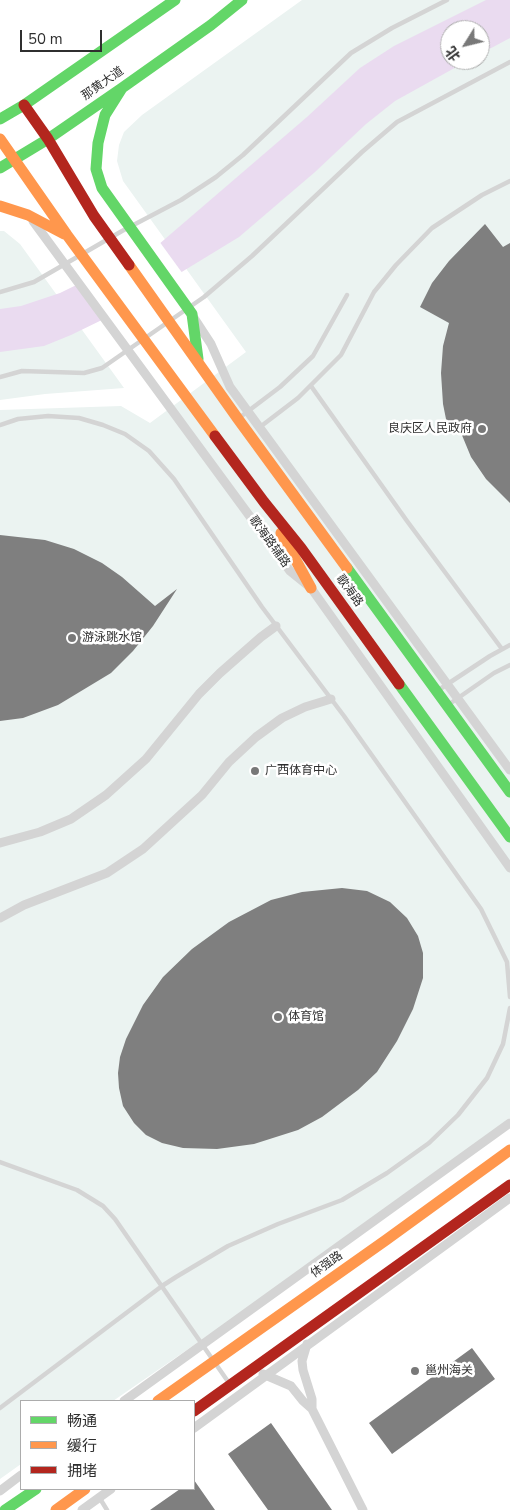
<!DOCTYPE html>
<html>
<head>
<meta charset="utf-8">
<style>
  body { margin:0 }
  #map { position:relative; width:510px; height:1510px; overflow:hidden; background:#fff; font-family:"Nunito Sans","Noto Sans SC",sans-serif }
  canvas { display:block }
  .legend { position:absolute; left:20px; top:1400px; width:175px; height:90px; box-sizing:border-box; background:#fff; border:1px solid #acacac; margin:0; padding:6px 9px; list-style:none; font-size:15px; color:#2f2f2f }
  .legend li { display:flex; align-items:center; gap:10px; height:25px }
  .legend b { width:25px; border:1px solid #acacac }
  .north { position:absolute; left:440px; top:20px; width:50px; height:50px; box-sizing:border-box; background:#fff; border:1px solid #acacac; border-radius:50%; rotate:234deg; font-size:14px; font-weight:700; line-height:20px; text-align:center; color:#2f2f2f }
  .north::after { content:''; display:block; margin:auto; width:18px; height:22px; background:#787878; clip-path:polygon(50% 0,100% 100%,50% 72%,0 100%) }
  .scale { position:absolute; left:20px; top:30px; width:82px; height:22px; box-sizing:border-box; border:2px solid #2f2f2f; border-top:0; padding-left:6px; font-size:15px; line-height:18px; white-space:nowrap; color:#2f2f2f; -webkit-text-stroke:4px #fff; paint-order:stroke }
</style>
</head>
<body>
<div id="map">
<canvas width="510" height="1510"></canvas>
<ul class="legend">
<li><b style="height:6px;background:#63d668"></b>畅通</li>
<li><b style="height:6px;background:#ff974d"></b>缓行</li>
<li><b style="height:6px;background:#b3261e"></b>拥堵</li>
</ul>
<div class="north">北</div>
<div class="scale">50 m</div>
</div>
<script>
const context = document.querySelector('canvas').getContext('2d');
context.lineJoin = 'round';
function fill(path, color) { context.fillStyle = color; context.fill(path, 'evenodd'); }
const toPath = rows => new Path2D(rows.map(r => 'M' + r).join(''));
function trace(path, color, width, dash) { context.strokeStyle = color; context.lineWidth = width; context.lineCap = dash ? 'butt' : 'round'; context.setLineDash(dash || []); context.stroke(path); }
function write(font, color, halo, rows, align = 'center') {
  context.font = font + ' "Nunito Sans","Noto Sans SC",sans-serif'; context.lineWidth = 5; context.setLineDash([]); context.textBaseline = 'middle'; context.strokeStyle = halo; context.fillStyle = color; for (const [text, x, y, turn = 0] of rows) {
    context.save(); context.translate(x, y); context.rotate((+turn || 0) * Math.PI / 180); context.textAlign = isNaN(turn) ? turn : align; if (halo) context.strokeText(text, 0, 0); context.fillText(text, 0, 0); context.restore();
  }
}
fill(toPath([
  [302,0,510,0,510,1118,423,1186,372,1222,113,1401,21,1401,21,1464,0,1479,0,410,121,406,150,423,246,352,123,181,117,161,119,145,124,132,142,115],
  [450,30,480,30,480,60,450,60],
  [0,231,4,231,20,244,124,388,45,394,0,400]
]), '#ebf3f1');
fill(toPath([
  [486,0,510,0,510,38,480,54,480,30,450,30,450,60,469,60,395,101,366,124,315,172,239,237,108,317,71,335,44,346,0,352,0,309,21,306,60,293,158,245,307,117,360,68,394,46]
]), '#eadbf0');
fill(toPath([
  [159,241,183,274,109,319,74,284]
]), '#fff');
fill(toPath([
  [485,224,503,247,510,243,510,503,486,479,471,457,459,428,448,429,443,404,441,373,443,346,449,323,420,307,432,283,449,261],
  [0,535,45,540,74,549,102,563,122,577,155,606,177,589,153,626,133,651,111,673,58,705,23,718,0,721],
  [342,888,367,891,390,902,407,918,418,936,423,953,423,978,413,1009,397,1041,377,1072,358,1090,322,1117,298,1130,254,1144,217,1149,183,1148,162,1143,146,1135,134,1123,123,1106,119,1088,118,1073,120,1057,126,1039,143,1005,163,977,192,949,229,922,271,900,302,892],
  [472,1348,495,1379,392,1454,369,1423],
  [271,1423,332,1510,268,1510,228,1454],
  [194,1480,215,1510,150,1510,180,1489,194,1489]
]), '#7f7f7f');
trace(toPath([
  [0,292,34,282,122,231,181,200,216,177,243,155,351,53,392,28,447,0],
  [0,377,22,371,84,373,102,368,204,297,252,256,362,152,397,122,510,62],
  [311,386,407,521,502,649],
  [239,418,280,387,313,356,347,295],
  [0,425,18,419,48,416,79,418,103,425,125,434,149,451,174,479,262,607,344,716,481,909,507,962,510,997],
  [260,427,298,398,341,355,374,292,396,265,432,228,482,195,510,181],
  [437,691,490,656,510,645],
  [448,705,494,673,510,665],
  [0,1162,77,1190,103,1206,115,1219,229,1383],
  [0,1408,162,1286,176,1277,228,1246,278,1224,342,1200,387,1173,429,1143,458,1115,487,1078,503,1044,510,1008],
  [99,1497,107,1510]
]), '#d4d4d4', 4.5);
trace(toPath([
  [33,221,290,571,311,588,510,868],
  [194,318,211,344,230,387,510,770],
  [0,843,40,832,71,819,106,795,146,759,199,694,220,673,261,637,276,626],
  [0,918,24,905,107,873,143,849,202,795,229,762,256,737,282,718,305,707,331,699],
  [307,1344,302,1361,303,1370,312,1399,312,1409],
  [263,1374,291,1386,303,1401,312,1409,363,1510],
  [124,1401,510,1123],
  [194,1428,510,1198],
  [0,1491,21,1475],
  [82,1510,111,1489]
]), '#d4d4d4', 9);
trace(toPath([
  [122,88,105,115,98,143,96,169,102,188,192,314,198,359],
  [0,119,24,105,175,0],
  [0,168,48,139,122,88,211,25,242,0],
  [347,568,510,792],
  [399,684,510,837],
  [5,1510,36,1489]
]), '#63d668', 11);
trace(toPath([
  [0,139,67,235,215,436],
  [0,206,28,215,64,234],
  [129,265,238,419,347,568],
  [281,533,311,588],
  [158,1401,386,1240,510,1150],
  [56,1510,85,1489]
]), '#ff974d', 11);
trace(toPath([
  [24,105,48,139,94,216,129,265],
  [215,436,264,502,301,548,399,684],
  [194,1411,510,1185]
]), '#b3261e', 11);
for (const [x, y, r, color] of [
  [482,429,5,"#787878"],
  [72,638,5,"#787878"],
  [255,771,5,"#787878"],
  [278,1017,5,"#787878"],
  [415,1371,5,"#787878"]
]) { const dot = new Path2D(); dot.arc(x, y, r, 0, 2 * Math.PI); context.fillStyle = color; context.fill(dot); trace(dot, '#fff', 2); }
write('12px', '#2f2f2f', '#fff', [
  ["那黄大道",103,84,-35],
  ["歌海路辅路",269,542,54],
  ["歌海路",349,591,54],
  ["体强路",327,1265,-35]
]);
write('12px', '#2f2f2f', '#fff', [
  ["良庆区人民政府",472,429,"right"],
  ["游泳跳水馆",82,638],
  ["广西体育中心",265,771],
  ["体育馆",288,1017],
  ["邕州海关",425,1371]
], 'left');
</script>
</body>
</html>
